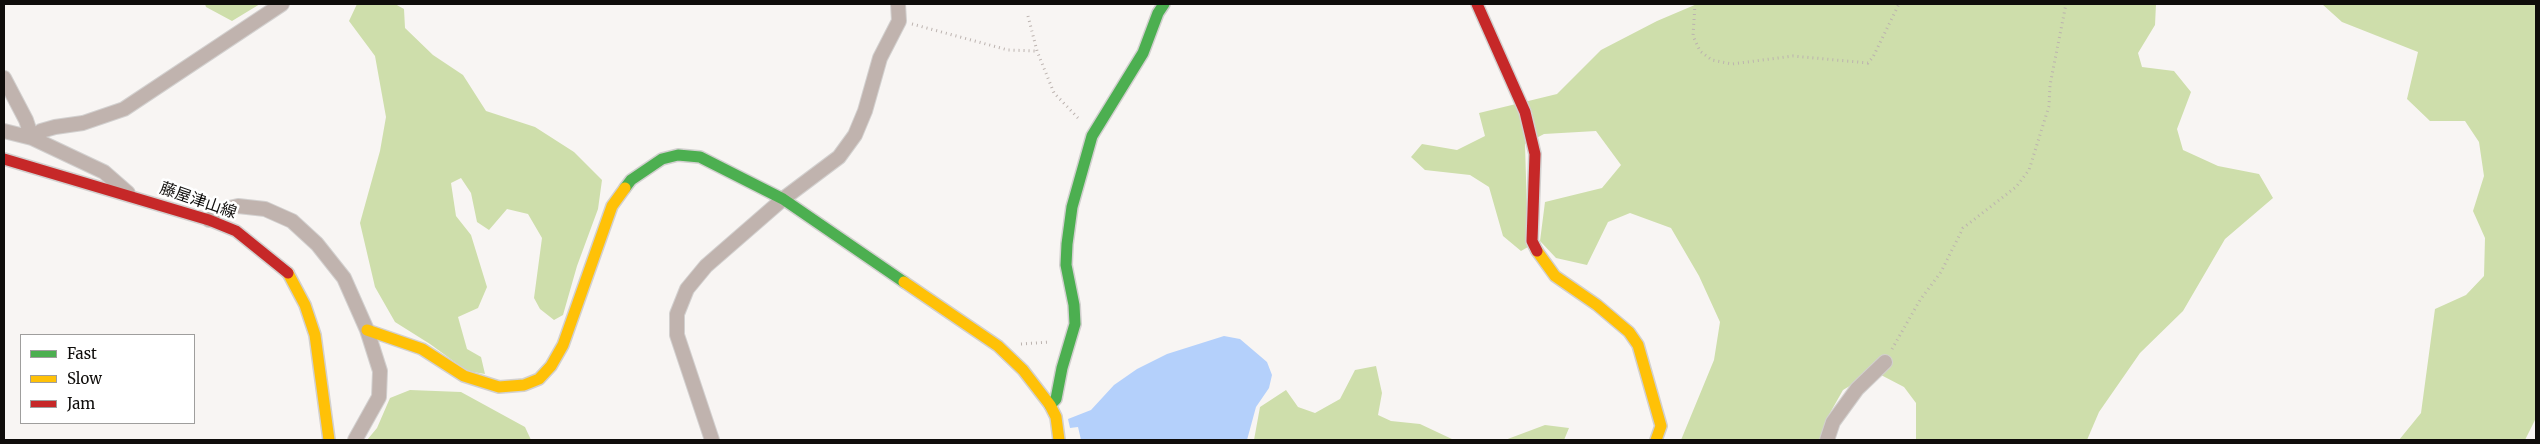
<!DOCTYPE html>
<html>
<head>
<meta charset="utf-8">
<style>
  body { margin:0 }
  #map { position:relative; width:2540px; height:444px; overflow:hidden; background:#f8f5f3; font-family:Merriweather,serif }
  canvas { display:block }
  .frame { position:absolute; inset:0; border:5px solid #0f0d0b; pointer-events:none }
  .legend { position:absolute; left:20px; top:334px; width:175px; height:90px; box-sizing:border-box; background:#fff; border:1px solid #9f9e9d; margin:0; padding:6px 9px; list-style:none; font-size:15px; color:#0f0d0b }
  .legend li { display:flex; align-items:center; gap:10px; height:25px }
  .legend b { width:25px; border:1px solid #9f9e9d }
</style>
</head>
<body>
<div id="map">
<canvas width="2540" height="444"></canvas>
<div class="frame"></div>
<ul class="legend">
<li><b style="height:6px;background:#4caf50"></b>Fast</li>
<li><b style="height:6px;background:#ffc107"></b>Slow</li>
<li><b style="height:6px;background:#c62828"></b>Jam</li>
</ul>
</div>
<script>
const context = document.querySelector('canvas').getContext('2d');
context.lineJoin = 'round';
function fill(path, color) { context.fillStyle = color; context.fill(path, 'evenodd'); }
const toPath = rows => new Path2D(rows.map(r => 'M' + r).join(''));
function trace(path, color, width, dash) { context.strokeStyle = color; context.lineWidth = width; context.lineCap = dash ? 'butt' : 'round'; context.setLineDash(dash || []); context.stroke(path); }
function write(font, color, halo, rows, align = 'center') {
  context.font = font + ' Merriweather,"Noto Sans JP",serif'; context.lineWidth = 5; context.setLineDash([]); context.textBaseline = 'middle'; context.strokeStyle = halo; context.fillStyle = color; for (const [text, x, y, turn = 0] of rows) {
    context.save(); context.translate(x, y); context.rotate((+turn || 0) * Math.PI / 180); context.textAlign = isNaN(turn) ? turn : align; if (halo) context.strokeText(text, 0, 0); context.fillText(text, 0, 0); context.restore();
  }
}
fill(toPath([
  [205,4,260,4,232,21,206,7],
  [357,4,395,4,404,9,405,28,433,55,463,75,486,111,535,127,574,152,602,180,598,209,577,266,563,315,554,320,540,309,534,298,542,238,528,214,507,209,489,230,477,222,471,193,461,178,451,183,456,216,471,235,487,287,478,308,458,317,467,349,481,357,485,374,467,371,430,344,395,322,375,287,360,223,380,151,386,117,375,56,349,21],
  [1697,4,2156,4,2155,25,2138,53,2142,67,2174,71,2191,92,2177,129,2183,150,2218,166,2259,174,2273,198,2225,239,2183,311,2140,353,2099,412,2087,440,1916,440,1916,403,1904,387,1881,375,1865,377,1843,390,1826,420,1820,440,1681,440,1714,360,1720,322,1699,276,1671,228,1630,213,1608,222,1587,265,1556,258,1540,241,1545,202,1602,188,1621,165,1596,131,1544,134,1525,144,1528,247,1521,251,1503,236,1489,187,1470,175,1425,170,1411,157,1422,144,1457,150,1485,136,1479,113,1557,94,1601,50,1657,21],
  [2322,4,2536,4,2536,418,2525,440,2399,440,2421,413,2435,309,2466,295,2484,276,2485,238,2473,211,2484,176,2479,142,2465,121,2430,121,2407,99,2418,52,2342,22],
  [1376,366,1382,393,1378,415,1391,421,1420,424,1454,440,1254,440,1260,407,1286,390,1298,407,1315,413,1340,399,1355,370],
  [410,390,461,392,525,427,531,440,367,440,377,428,390,398],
  [1545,425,1569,428,1564,440,1505,440]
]), '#cedeab');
fill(toPath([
  [1224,336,1240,339,1267,362,1272,375,1269,388,1256,407,1247,440,1081,440,1078,427,1070,428,1068,419,1091,410,1114,385,1137,369,1167,354]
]), '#b4d0fb');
const street = toPath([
  [4,78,26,120,32,138,41,131,55,127,83,123,124,109,282,4],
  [4,131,32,138,104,172,128,193],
  [209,220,216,211,238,206,265,209,292,221,317,244,344,278,367,330,380,371,379,397,355,440],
  [712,440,677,335,677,314,687,289,706,266,783,199,839,157,855,135,865,111,880,58,899,21,898,4],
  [1827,440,1833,422,1857,389,1885,362]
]);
const fast = toPath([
  [625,188,631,180,662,159,678,155,700,157,783,199,904,282],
  [1050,405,1056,399,1062,368,1075,324,1074,305,1066,265,1067,244,1072,207,1092,136,1143,53,1158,13,1164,4]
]);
const slow = toPath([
  [1537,251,1555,276,1597,305,1629,332,1638,345,1661,426,1656,440],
  [288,273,305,305,315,335,329,440],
  [904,282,998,346,1023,370,1050,405,1056,417,1059,440],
  [367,330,422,349,464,376,499,387,524,385,539,379,551,366,563,345,612,206,625,188]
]);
const jam = toPath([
  [1477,4,1525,112,1535,154,1532,241,1537,251],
  [4,159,209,220,236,231,288,273]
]);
trace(street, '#d2d0cf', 16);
trace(fast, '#d2d0cf', 14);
trace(slow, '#d2d0cf', 14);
trace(jam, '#d2d0cf', 14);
trace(toPath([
  [1695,4,1693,36,1700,51,1712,60,1732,64,1793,56,1868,63,1873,57,1899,4],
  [1028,16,1037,51,1054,93,1080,120],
  [912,24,1008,50,1037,51],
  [1021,344,1050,342],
  [1892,349,1920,300,1941,272,1963,228,2016,187,2029,170,2049,106,2050,85,2066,4]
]), '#bcb3af', 3, [1, 4]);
trace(street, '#c0b3ae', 14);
trace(fast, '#4caf50', 11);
trace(slow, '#ffc107', 11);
trace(jam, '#c62828', 11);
write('16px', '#0f0d0b', '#fff', [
  ["藤屋津山線",198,201,19]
]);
</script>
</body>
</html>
